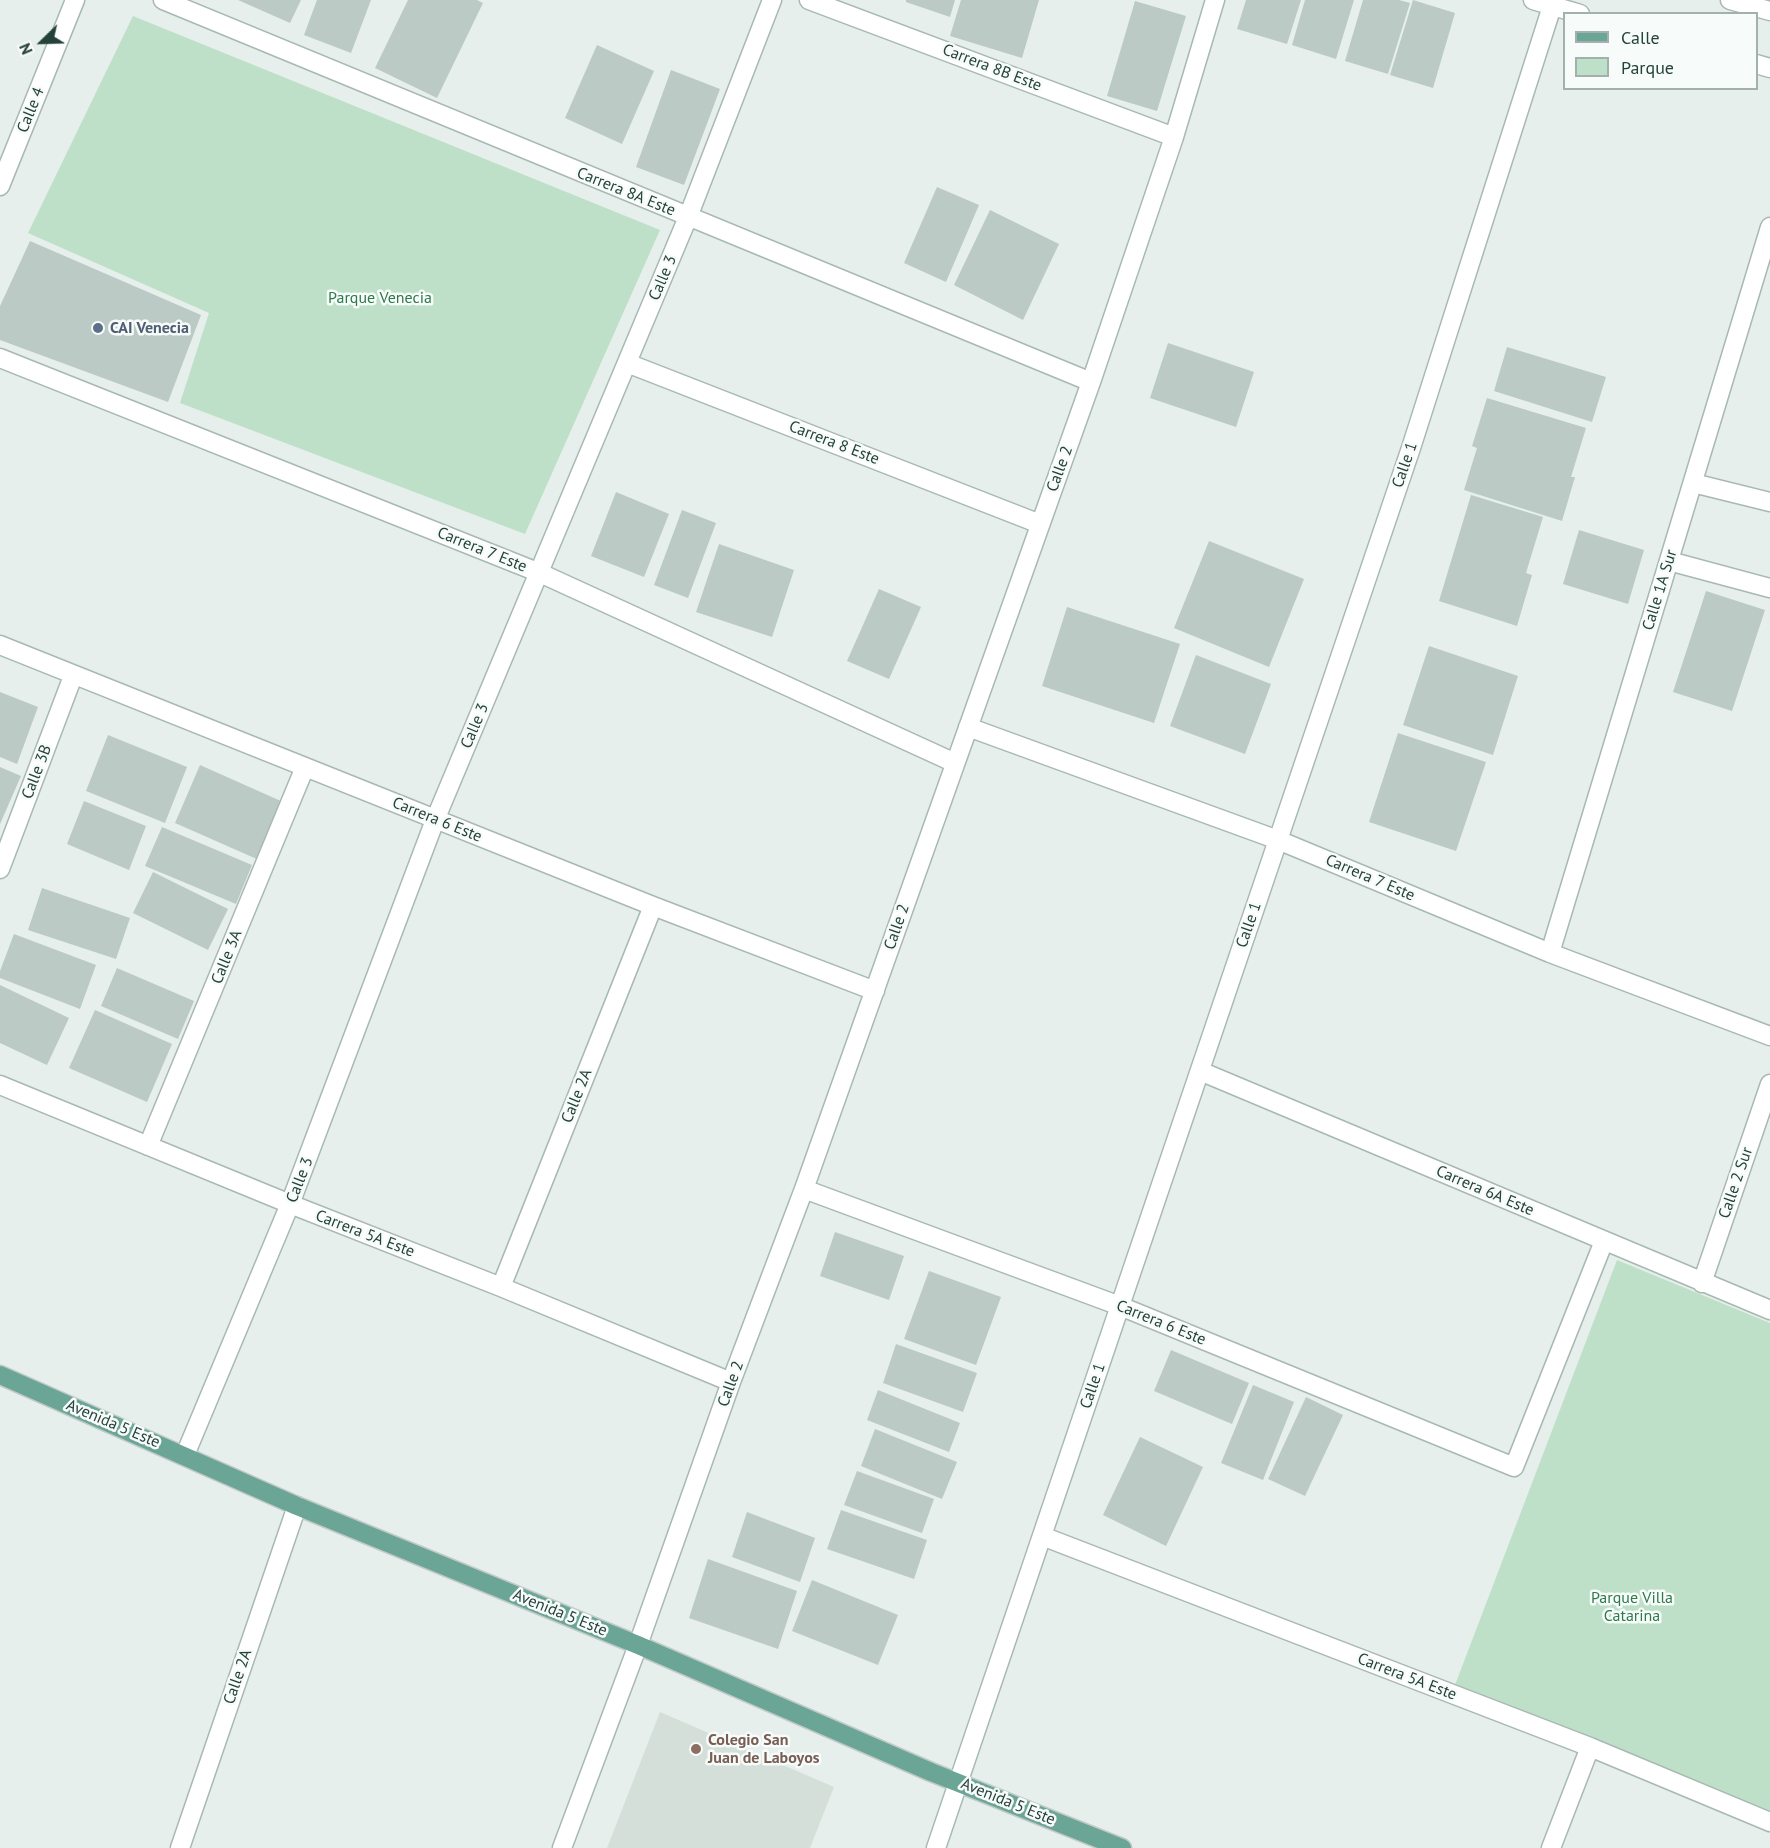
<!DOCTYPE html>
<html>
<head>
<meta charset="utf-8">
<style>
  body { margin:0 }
  #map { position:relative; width:1770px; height:1848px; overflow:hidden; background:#e6efeb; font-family:"PT Sans",sans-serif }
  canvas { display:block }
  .legend { position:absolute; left:1563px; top:12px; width:195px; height:78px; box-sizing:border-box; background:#f7fbf9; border:2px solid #a3b1ad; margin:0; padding:8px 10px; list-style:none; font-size:18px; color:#24423a }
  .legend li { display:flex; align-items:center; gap:12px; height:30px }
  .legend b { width:30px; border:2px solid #a3b1ad }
  .north { position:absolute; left:12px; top:12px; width:60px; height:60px; -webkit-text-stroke:4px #f7fbf9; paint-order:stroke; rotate:247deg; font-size:16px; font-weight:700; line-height:24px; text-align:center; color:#24423a }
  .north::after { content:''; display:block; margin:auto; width:21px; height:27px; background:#24423a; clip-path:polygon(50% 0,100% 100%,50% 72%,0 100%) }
</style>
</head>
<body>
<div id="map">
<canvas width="1770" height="1848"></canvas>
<ul class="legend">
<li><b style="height:8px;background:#6aa596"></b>Calle</li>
<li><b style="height:16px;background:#bfe0c8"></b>Parque</li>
</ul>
<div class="north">N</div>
</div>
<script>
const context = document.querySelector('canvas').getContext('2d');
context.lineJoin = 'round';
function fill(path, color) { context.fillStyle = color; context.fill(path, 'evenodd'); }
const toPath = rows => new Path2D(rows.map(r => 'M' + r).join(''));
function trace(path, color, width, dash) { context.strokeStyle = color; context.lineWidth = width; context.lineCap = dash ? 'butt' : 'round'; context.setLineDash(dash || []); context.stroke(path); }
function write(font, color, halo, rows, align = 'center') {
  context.font = font + ' "PT Sans",sans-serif'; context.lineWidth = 5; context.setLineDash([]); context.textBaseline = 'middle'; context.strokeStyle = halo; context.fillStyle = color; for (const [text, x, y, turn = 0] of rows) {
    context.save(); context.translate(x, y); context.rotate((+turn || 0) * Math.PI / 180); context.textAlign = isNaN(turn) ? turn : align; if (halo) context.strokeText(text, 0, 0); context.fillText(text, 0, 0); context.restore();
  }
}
fill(toPath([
  [660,1712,834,1787,810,1848,607,1848]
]), '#d4dfda');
fill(toPath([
  [133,16,660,230,525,534,180,403,209,313,28,233],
  [1617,1260,1770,1323,1770,1812,1455,1685]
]), '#bfe0c8');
fill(toPath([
  [238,0,301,0,290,23],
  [317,0,371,0,351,53,304,35],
  [408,0,477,0,483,3,437,98,375,68],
  [906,0,955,0,950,17,906,2],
  [961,0,1039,0,1022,58,950,36],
  [1246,0,1301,0,1287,44,1237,29],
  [1305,0,1354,0,1336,59,1292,45],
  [1363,0,1399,0,1410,3,1388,74,1345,61],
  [1413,0,1455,13,1433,88,1390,75],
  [1135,1,1186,16,1157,111,1107,96],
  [597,45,654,71,622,144,565,118],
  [671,70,720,89,684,185,636,167],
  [937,187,979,205,946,282,904,263],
  [990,210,1059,244,1023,320,954,285],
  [30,241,201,315,168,402,0,340,0,306],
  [1168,343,1254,372,1236,427,1150,398],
  [1507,347,1606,377,1592,422,1494,391],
  [1487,398,1586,428,1571,477,1575,477,1562,521,1464,490,1477,448,1472,446],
  [616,492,669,514,644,577,591,556],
  [1471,495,1543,517,1526,573,1532,575,1517,626,1439,601],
  [682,510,716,523,688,598,654,585],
  [1579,530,1644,550,1628,604,1563,584],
  [1209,541,1304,579,1269,667,1174,628],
  [719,544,794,570,772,637,696,612],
  [879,589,921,607,889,679,847,661],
  [1706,591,1765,610,1732,711,1673,692],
  [1067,607,1180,644,1154,723,1042,686],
  [1429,646,1518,676,1493,755,1403,725],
  [1196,655,1271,684,1245,754,1170,726],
  [0,692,38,707,17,764,0,757],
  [1398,733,1486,762,1456,851,1369,822],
  [108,735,187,767,165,823,86,791],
  [200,765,283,802,259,860,175,823],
  [0,767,21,776,0,824],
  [84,801,146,826,129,870,67,844],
  [162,827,252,865,236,904,145,866],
  [153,872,228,909,208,950,133,913],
  [42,888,130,918,116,959,28,930],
  [14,934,96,965,80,1009,0,978,0,971],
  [117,968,194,1001,178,1039,101,1006],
  [0,985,69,1018,47,1065,0,1043],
  [95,1010,172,1044,147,1102,69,1068],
  [835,1232,904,1256,889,1300,820,1276],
  [929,1271,1001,1297,976,1365,904,1339],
  [896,1344,977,1373,963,1412,883,1383],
  [1171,1350,1249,1383,1232,1424,1154,1391],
  [1253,1385,1294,1402,1263,1480,1221,1463],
  [878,1390,960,1423,949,1452,867,1420],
  [1306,1397,1343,1415,1305,1496,1268,1479],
  [875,1429,957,1462,942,1499,861,1466],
  [1140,1437,1203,1467,1166,1546,1103,1515],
  [857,1471,934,1499,922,1533,844,1505],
  [841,1510,927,1540,914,1579,827,1549],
  [747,1512,815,1538,800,1582,732,1557],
  [708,1559,797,1591,778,1649,689,1618],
  [812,1580,898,1615,878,1665,792,1631]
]), '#bbcac4');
const minor = toPath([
  [163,0,1091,382],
  [809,0,1174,137],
  [1533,0,1580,14],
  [1730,0,1770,11],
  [1756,64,1770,68],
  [0,186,75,0],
  [0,358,540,573,955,763],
  [627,363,1040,524],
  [1693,483,1770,502],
  [1669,561,1770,588],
  [0,645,653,906,875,991],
  [968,727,1278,840,1550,953,1770,1036],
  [0,869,73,676],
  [1550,953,1770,227],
  [1200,1071,1770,1310],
  [0,1085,290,1204,501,1287,731,1382],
  [148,1146,305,767],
  [804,1189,1120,1306,1514,1467,1604,1241],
  [1702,1283,1770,1084],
  [501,1287,653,906],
  [185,1455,290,1204,435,820,688,217,772,0],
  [1042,1536,1590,1747,1770,1822],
  [180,1848,297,1506],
  [562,1848,638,1645,731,1382,804,1189,1091,382,1174,137,1215,0],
  [936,1848,1411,448,1554,0],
  [1551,1848,1590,1747]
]);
const major = toPath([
  [0,1375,297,1506,638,1645,931,1772,1122,1848]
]);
trace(minor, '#a8b8b2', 21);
trace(major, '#c2cac8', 21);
trace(minor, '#fff', 18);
trace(major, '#6aa596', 18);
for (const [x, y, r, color] of [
  [98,328,6,"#5c6f8a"],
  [696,1749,6,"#8d6e63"]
]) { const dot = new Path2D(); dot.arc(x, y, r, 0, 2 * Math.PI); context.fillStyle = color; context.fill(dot); trace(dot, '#f7fbf9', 2); }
write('16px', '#24423a', '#f7fbf9', [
  ["Carrera 8B Este",992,68,21],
  ["Calle 4",31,110,-68],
  ["Carrera 8A Este",626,192,22],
  ["Calle 3",663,278,-67],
  ["Carrera 8 Este",834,443,21],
  ["Calle 1",1405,465,-71],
  ["Calle 2",1060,469,-70],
  ["Carrera 7 Este",482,550,22],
  ["Calle 1A Sur",1660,590,-73],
  ["Calle 3",475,726,-67],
  ["Calle 3B",37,772,-69],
  ["Carrera 6 Este",437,820,22],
  ["Carrera 7 Este",1370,878,23],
  ["Calle 1",1249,925,-71],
  ["Calle 2",897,927,-71],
  ["Calle 3A",227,957,-68],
  ["Calle 2A",577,1096,-68],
  ["Calle 3",300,1180,-69],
  ["Calle 2 Sur",1736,1183,-71],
  ["Carrera 6A Este",1485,1191,23],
  ["Carrera 5A Este",365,1234,21],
  ["Carrera 6 Este",1161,1323,22],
  ["Calle 2",731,1384,-70],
  ["Calle 1",1093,1386,-71],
  ["Avenida 5 Este",113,1424,23],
  ["Avenida 5 Este",560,1613,22],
  ["Calle 2A",238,1677,-71],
  ["Carrera 5A Este",1407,1677,21],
  ["Avenida 5 Este",1008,1802,22]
]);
write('16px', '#2d7a4b', '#f7fbf9', [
  ["Parque Venecia",380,298],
  ["Parque Villa",1632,1598],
  ["Catarina",1632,1616]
]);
write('bold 16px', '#4e5e75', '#f7fbf9', [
  ["CAI Venecia",110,328]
], 'left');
write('bold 16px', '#785e54', '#f7fbf9', [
  ["Colegio San",708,1740],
  ["Juan de Laboyos",708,1758]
], 'left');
</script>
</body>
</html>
